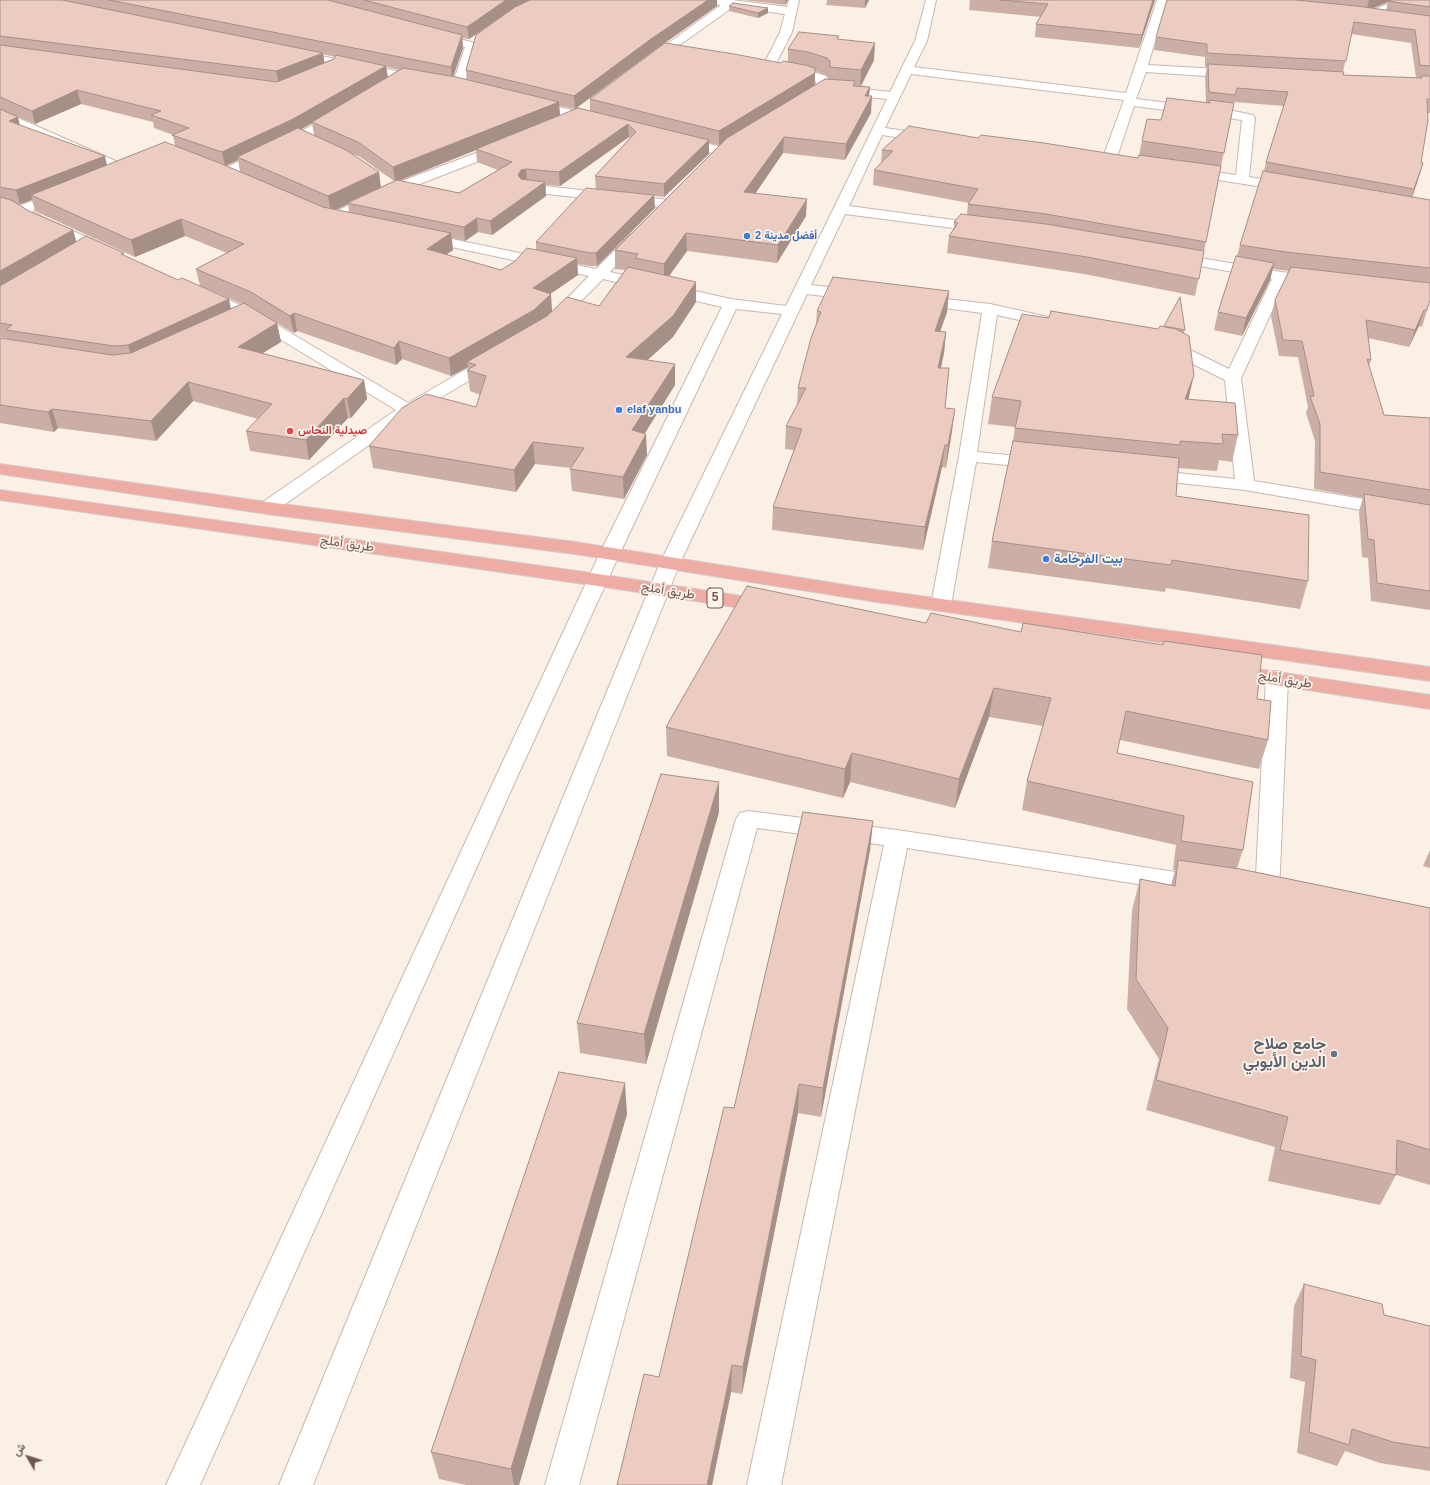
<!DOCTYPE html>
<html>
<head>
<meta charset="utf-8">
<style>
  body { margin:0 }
  #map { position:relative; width:1430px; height:1485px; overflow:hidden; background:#faf0e6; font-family:Arial,Vazirmatn,sans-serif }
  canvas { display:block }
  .north { position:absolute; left:8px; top:1437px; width:40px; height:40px; -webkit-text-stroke:3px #fdf4ec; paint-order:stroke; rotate:309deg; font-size:11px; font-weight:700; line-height:16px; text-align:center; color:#70564e }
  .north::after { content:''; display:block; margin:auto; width:14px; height:18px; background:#70564e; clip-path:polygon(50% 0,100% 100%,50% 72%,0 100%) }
</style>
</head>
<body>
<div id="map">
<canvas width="1430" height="1485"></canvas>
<div class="north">ش</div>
</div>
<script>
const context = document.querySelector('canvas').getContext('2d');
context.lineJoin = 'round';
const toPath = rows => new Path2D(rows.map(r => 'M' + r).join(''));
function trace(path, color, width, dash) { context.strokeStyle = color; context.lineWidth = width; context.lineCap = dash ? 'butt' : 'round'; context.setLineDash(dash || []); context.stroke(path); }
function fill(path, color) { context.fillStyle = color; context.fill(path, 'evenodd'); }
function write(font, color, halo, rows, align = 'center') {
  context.font = font + ' Arial,Vazirmatn,sans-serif'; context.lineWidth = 3.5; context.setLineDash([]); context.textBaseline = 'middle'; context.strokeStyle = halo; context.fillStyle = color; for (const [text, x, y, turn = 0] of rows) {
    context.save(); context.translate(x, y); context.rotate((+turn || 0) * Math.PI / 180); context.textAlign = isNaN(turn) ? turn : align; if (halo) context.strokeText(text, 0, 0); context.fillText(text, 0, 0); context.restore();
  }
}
const minor = toPath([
  [699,0,732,0,787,7,789,0,799,0,792,32,775,66,807,70,826,76,828,79,828,89,826,92,818,92,816,89,816,81,805,77,768,72,764,70,762,68,780,32,785,14,733,7,653,64,645,64,643,62,645,60,721,5,704,3,699,0],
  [926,0,936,0,927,41,914,67,1126,93,1157,0,1167,0,1148,65,1236,70,1240,72,1242,74,1240,76,1236,78,1146,72,1136,99,1229,110,1253,115,1255,118,1249,177,1289,183,1294,184,1296,187,1294,190,1289,191,1186,175,1184,172,1186,169,1191,168,1236,175,1242,120,1134,106,1116,160,1114,163,1109,164,1104,163,1102,160,1124,100,911,74,885,128,928,134,933,135,934,138,933,141,928,142,882,135,849,206,984,224,989,225,991,228,989,231,984,232,845,214,811,285,857,290,862,292,865,295,862,298,857,300,807,294,680,563,313,1485,279,1485,660,563,782,314,736,309,620,553,518,775,200,1485,166,1485,600,553,722,307,603,279,558,324,553,326,548,324,545,321,548,318,589,276,423,241,418,240,416,237,418,234,423,233,596,269,631,234,636,233,641,234,643,237,610,272,731,299,786,306,887,99,839,94,835,93,833,90,835,87,839,86,890,92,915,41,926,0],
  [1398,0,1413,0,1412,2,1371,17,1354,17,1349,14,1354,11,1370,11,1398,0],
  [433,32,475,43,477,45,462,89,454,89,452,86,465,47,429,37,427,35,433,32],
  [296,51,421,76,425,77,427,80,425,83,421,84,292,56,290,54,292,52,296,51],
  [530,100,600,117,602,120,600,123,596,124,526,107,524,104,526,101,530,100],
  [0,110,127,166,129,169,127,172,117,172,0,119,0,110],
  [338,111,342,112,344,115,342,118,306,140,231,176,221,176,219,173,221,170,296,134,338,111],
  [680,137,726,148,727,151,726,154,721,155,675,144,674,141,675,138,680,137],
  [505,142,510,143,511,146,510,149,399,192,336,222,331,223,326,222,324,219,326,216,389,186,505,142],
  [527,184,669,200,674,201,676,204,674,207,669,208,522,191,520,188,522,185,527,184],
  [61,190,66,191,68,194,66,197,32,211,44,218,113,249,115,252,113,255,108,256,103,255,34,224,16,213,14,210,16,207,61,190],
  [1172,253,1281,272,1316,276,1321,277,1323,280,1321,283,1316,284,1286,281,1241,378,1254,481,1430,510,1430,522,1245,490,1142,479,1139,475,1142,471,1148,470,1235,479,1225,380,1171,353,1159,350,1157,347,1159,344,1165,342,1182,346,1229,369,1272,279,1167,260,1165,257,1167,254,1172,253],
  [203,289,254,311,408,403,487,357,493,355,499,357,501,360,499,363,413,414,274,512,267,514,260,512,258,508,260,504,396,410,244,317,198,297,195,294,198,291,203,289],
  [919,296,990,304,1057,319,1059,322,1057,325,1051,327,997,315,977,452,1038,458,1044,459,1047,463,1044,467,1038,468,976,462,951,605,948,609,941,611,934,609,931,605,959,456,982,313,914,304,911,301,914,298,919,296],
  [1277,671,1284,673,1288,678,1279,895,1276,901,1267,904,1258,901,1255,895,1266,678,1270,673,1277,671],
  [748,811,897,830,1202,876,1211,879,1214,885,1211,891,1202,894,907,848,781,1485,747,1485,884,845,757,828,579,1485,545,1485,736,819,740,813,748,811]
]);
const highway = toPath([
  [0,464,267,502,575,542,877,590,1430,667,1430,681,877,602,575,554,267,514,0,474,0,464],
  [0,490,598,574,767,600,774,602,777,606,774,610,767,612,598,586,0,500,0,490],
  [1231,665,1430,695,1430,709,1224,677,1221,672,1224,667,1231,665]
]);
trace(minor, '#cab7ae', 2);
trace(highway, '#d4ccca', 2);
fill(minor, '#fff');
fill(highway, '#edada4');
fill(toPath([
  [0,0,717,0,717,6,652,52,575,109,559,106,560,116,590,111,590,99,788,62,788,49,839,40,874,60,860,86,870,87,869,96,871,113,845,160,783,153,755,194,806,216,777,263,687,251,669,276,696,302,673,337,648,360,675,385,645,433,647,455,624,499,572,491,570,469,571,468,535,464,516,492,373,468,369,446,476,407,480,395,470,391,467,370,468,369,468,367,451,376,402,359,396,365,297,331,294,333,277,323,281,342,262,353,364,380,367,399,351,418,348,418,309,460,250,451,246,431,258,419,193,401,156,441,58,428,54,432,0,423,0,338,9,340,9,339,0,337,0,109,20,125,107,165,175,146,173,135,154,128,153,122,81,104,35,124,0,109],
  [509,12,466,70,467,80,453,77,463,48,462,38,469,39],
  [323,54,335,57,334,59,324,62],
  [386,67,399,70,388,77],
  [815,71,826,75,829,79,815,85],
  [312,123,314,135,301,129],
  [629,137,630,138,595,176,596,189,536,242,536,250,501,270,446,255,453,250,452,238,465,241,478,232,492,235,546,196,546,185,560,186],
  [709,143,719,145,722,144,615,250,615,269,625,270,599,306,552,311,550,294,578,275,577,264,591,266,597,266,655,208,654,196,664,197,709,154],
  [476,150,477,162,498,170,459,193,400,181],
  [350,153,360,157,394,181,381,187],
  [238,160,240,172,226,166],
  [32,200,35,211,135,257,185,236,227,253,196,269,200,286,242,304,231,309,125,256,76,242,73,230,29,211,17,204,20,204],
  [348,204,349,212,336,210],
  [744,0,788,0,785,5],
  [827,0,869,0,865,8,826,5],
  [970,0,1155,0,1139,48,1035,37,1036,24,1041,17,969,10],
  [1167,0,1430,0,1430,113,1428,113,1421,163,1423,163,1412,197,1430,200,1430,300,1422,327,1419,326,1409,347,1368,338,1371,360,1369,366,1384,415,1430,418,1430,610,1371,601,1368,558,1362,557,1359,511,1363,498,1314,489,1315,441,1306,413,1308,407,1298,357,1279,356,1271,316,1275,300,1289,271,1273,269,1270,280,1242,336,1214,330,1218,312,1237,256,1240,245,1264,171,1266,162,1284,106,1234,102,1195,296,1084,274,947,253,949,236,954,230,954,222,967,214,968,204,969,203,873,185,874,170,881,163,882,150,978,138,1138,158,1139,155,1142,141,1161,120,1206,102,1205,77,1207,67,1205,67,1205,57,1154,50,1156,37],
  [1388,2,1386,10,1374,8,1386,3],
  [1351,34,1411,43,1416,78,1343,75,1343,72],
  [729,6,768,8,768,13,758,18,729,11],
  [949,291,947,312,940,331,946,332,944,353,941,368,945,408,952,431,946,468,942,467,923,550,772,530,773,507,794,450,785,449,786,426,797,406,798,388,816,324,817,311],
  [1049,318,1158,329,1160,326,1185,330,1184,333,1189,399,1238,435,1232,462,1219,460,1217,471,1178,468,1176,496,1308,581,1300,609,1166,588,1165,592,988,568,992,541,1013,441,1015,427,988,424,992,397],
  [747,586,1257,699,1268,740,1259,769,1120,740,1117,753,1243,850,1237,868,1430,908,1430,1185,1396,1175,1380,1205,1268,1181,1275,1147,1146,1110,1159,1059,1127,1009,1132,910,1140,879,1171,885,1175,870,1173,870,1176,845,1022,810,1027,781,1043,726,989,717,955,808,850,782,843,798,667,756,666,727],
  [719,812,646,1064,580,1053,577,1023],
  [873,821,870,850,821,1117,798,1113,742,1394,731,1392,712,1485,617,1485,659,1377,734,1108],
  [1430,850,1430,868,1423,866],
  [627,1114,519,1485,466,1485,439,1479,431,1452],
  [1304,1284,1384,1315,1430,1326,1430,1471,1380,1463,1345,1451,1337,1466,1297,1453,1305,1382,1290,1378,1294,1306]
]), '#cbafa6');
fill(toPath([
  [506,0,533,0,506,13,469,39,467,27],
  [708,0,717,0,717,6,652,52,575,109,574,96,651,39],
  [785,0,788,0,785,5],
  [865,0,869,0,865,8],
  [1153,0,1155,0,1139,48,1142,35],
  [1369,0,1394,0,1388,1,1388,2,1366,11],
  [768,8,768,13,758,18,758,13],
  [462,35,463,48,452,80,451,67],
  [875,43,874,60,860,88,861,70],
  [323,53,325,65,279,84,276,71],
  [386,66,388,79,295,133,237,157,238,160,225,166,222,152],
  [815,73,814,87,719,145,719,131],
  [870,87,868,103,872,96,871,113,845,160,846,144,865,96],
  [77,90,81,104,35,124,32,111],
  [559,102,560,116,476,149,476,150,395,182,393,167],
  [18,117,21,130,9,121],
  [628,124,629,137,560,186,559,172],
  [784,137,783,153,744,210,744,192],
  [709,140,709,154,664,197,664,184],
  [105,156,108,170,31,195,32,200,20,204,16,190],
  [1423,163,1419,177,1410,204,1414,189],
  [526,169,527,183,522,184,518,175,521,170],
  [379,172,381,188,347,203,348,204,331,212,328,196],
  [545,182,546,196,492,235,490,221],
  [654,195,655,208,597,266,596,253],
  [807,199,806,216,777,263,778,245],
  [477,218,478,232,465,241,464,227],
  [181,219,185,236,135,257,131,240],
  [73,230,77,244,0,289,0,271],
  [451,233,453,250,429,266,427,249],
  [686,233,687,251,664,283,664,264],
  [577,258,578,275,534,305,533,288],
  [1274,263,1270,280,1242,336,1246,318],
  [696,282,696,302,673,337,627,378,626,357],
  [949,291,947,312,933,352,935,331],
  [551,294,552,311,535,328,467,362,468,367,451,376,449,358],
  [229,299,232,314,133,361,128,345],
  [1424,310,1419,326,1409,347,1415,330],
  [294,313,297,331,294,333,290,316],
  [277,323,281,342,242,366,238,347],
  [946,332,944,353,936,389,938,368],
  [399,341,402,359,396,365,394,348],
  [675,364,675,385,633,452,632,430],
  [1194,375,1188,401,1185,399],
  [364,380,367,399,351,418,347,399],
  [188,382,193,401,156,441,151,421],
  [344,398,348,418,309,460,306,440],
  [52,409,58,428,54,432,48,412],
  [955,409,952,431,946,468,948,445],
  [646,434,647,455,624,499,623,477],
  [533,442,535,464,516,492,514,470],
  [945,445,942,467,923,550,925,527],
  [994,688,989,717,955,808,959,779],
  [852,753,850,782,843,798,845,769],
  [719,782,719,812,646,1064,644,1034],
  [873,821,870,850,821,1117,823,1088],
  [625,1083,627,1114,519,1485,514,1485,511,1469],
  [799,1084,798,1113,742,1394,743,1367],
  [732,1365,731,1392,712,1485,707,1485]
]), '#a58f87');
const building = toPath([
  [0,0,62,0,323,53,276,71,0,36,0,0],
  [109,0,328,0,462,35,451,67,109,0],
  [364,0,506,0,467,27,364,0],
  [530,0,708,0,651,39,574,96,466,70,476,35,515,7,530,0],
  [1000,0,1153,0,1142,35,1036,24,1048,4,1000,0],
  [1167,0,1296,0,1356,6,1430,16,1430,66,1420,65,1415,30,1354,22,1346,61,1207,53,1207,44,1156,37,1167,0],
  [1391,0,1430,0,1430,7,1388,1,1391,0],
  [733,3,768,8,758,13,729,6,733,3],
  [799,32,839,36,837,39,875,43,861,70,830,67,830,61,827,58,808,52,788,49,799,32],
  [665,43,734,54,781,63,783,61,805,65,815,68,815,73,719,131,590,99,665,43],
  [0,45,277,82,334,59,336,55,386,66,293,119,222,152,172,135,189,128,151,115,161,111,77,90,32,111,0,97,0,45],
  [1208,64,1344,72,1343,75,1422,78,1421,76,1430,76,1430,99,1427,99,1428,120,1421,163,1423,163,1414,189,1266,162,1288,92,1237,88,1235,95,1209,92,1208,64],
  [403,68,456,77,559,102,393,167,358,142,312,122,403,68],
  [825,79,855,81,853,86,870,87,865,96,872,96,846,144,784,137,744,192,807,199,778,245,686,233,664,264,635,258,638,254,615,250,727,138,825,79],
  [1167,98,1210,103,1209,100,1234,103,1224,153,1142,141,1147,119,1161,120,1167,98],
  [578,108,709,140,664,184,595,176,636,132,628,124,559,172,526,169,521,170,518,175,521,179,545,182,490,221,477,218,464,227,347,203,397,180,459,193,512,162,476,149,578,108],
  [0,109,18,117,9,121,105,156,16,190,0,187,0,109],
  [909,126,978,138,981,135,1044,143,1138,158,1139,155,1221,166,1206,242,1046,214,968,204,978,189,874,170,893,151,882,150,909,126],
  [298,128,346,150,379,172,328,196,237,157,298,128],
  [165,142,217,162,323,207,451,233,427,249,501,270,514,262,527,248,577,258,533,288,551,294,534,310,449,358,399,341,394,348,294,313,290,316,251,292,196,269,244,244,181,219,131,240,31,195,165,142],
  [1263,171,1430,200,1430,268,1286,252,1240,245,1263,171],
  [586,188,654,195,596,253,590,253,536,242,586,188],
  [0,197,11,200,29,211,73,230,0,271,0,197],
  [961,214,1046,224,1204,251,1199,279,1087,257,949,236,958,223,954,222,961,214],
  [86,236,124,253,121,254,178,280,182,278,229,299,128,345,114,346,6,330,12,325,0,323,0,286,86,236],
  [1236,256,1274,263,1246,318,1218,312,1236,256],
  [628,267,696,282,673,316,626,357,675,364,632,430,646,434,623,477,570,469,584,448,533,442,514,470,369,446,402,408,426,394,476,407,486,376,467,370,476,365,467,362,547,316,567,297,599,306,628,267],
  [1291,267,1430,283,1430,300,1427,310,1424,310,1415,330,1366,320,1371,360,1367,359,1384,415,1430,418,1430,490,1320,472,1320,424,1310,396,1314,396,1302,341,1283,340,1275,300,1291,267],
  [833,277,949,291,935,331,946,332,938,368,949,368,945,408,955,409,948,445,945,445,925,527,773,507,802,429,786,426,806,388,798,388,811,338,821,312,817,311,833,277],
  [1180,297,1185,330,1164,326,1180,297],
  [244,303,277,323,238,347,364,380,347,399,344,398,306,440,246,431,272,404,188,382,151,421,52,409,48,412,0,405,0,338,112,355,131,353,244,303],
  [1051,311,1158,329,1160,326,1176,329,1189,336,1194,375,1185,399,1235,403,1238,435,1222,434,1223,444,1180,441,1180,445,1015,428,1021,401,992,397,1022,314,1049,318,1051,311],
  [1013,441,1179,458,1176,496,1309,515,1308,581,1172,560,1171,565,992,541,1013,441],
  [1364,494,1430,505,1430,591,1377,583,1374,540,1368,539,1364,494],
  [747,586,926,623,931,613,1021,632,1023,623,1163,645,1164,641,1262,655,1257,699,1271,701,1268,740,1126,711,1117,753,1253,782,1243,850,1181,841,1184,816,1027,781,1051,698,994,688,959,779,852,753,845,769,666,727,747,586],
  [661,774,719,782,644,1034,577,1023,661,774],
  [803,812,873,821,823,1088,799,1084,743,1367,732,1365,707,1485,617,1485,644,1374,659,1377,724,1107,734,1108,803,812],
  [1178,860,1240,869,1430,908,1430,1150,1397,1140,1396,1175,1280,1150,1288,1117,1156,1080,1168,1028,1136,979,1140,879,1175,886,1178,860],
  [559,1072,625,1083,511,1469,431,1452,559,1072],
  [1304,1284,1382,1304,1384,1315,1430,1326,1430,1448,1393,1442,1352,1429,1349,1445,1309,1432,1316,1360,1301,1356,1304,1284]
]);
fill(building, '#ecccc1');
trace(building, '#a58f87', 1);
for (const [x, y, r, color] of [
  [747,236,4,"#3f7fe0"],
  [619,410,4,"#3f7fe0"],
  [290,431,4,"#e0444e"],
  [1046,559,4,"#3f7fe0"],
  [1334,1054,4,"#6b7280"]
]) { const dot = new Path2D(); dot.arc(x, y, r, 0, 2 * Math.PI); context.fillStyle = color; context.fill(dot); trace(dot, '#fdf4ec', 1.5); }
write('bold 11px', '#366cbe', '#fdf4ec', [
  ["2 أفضل مدينة",755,236],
  ["elaf yanbu",627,410]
], 'left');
write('bold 11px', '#be3a42', '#fdf4ec', [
  ["صيدلية النحاس",298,431]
], 'left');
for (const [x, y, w] of [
  [715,598,16]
]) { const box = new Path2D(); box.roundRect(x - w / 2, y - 10, w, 20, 3); context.fillStyle = '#fdf4ec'; context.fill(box); trace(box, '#70564e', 1); }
write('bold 12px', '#70564e', null, [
  ["5",715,598]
]);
write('13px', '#70564e', '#fdf4ec', [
  ["طريق أملج",347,544,8],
  ["طريق أملج",668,591,9],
  ["طريق أملج",1285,680,9]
]);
write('bold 13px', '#366cbe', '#fdf4ec', [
  ["بيت الفرخامة",1054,559]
], 'left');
write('bold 16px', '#5b616d', '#fdf4ec', [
  ["جامع صلاح",1326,1045],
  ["الدين الأيوبي",1326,1063]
], 'right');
</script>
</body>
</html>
